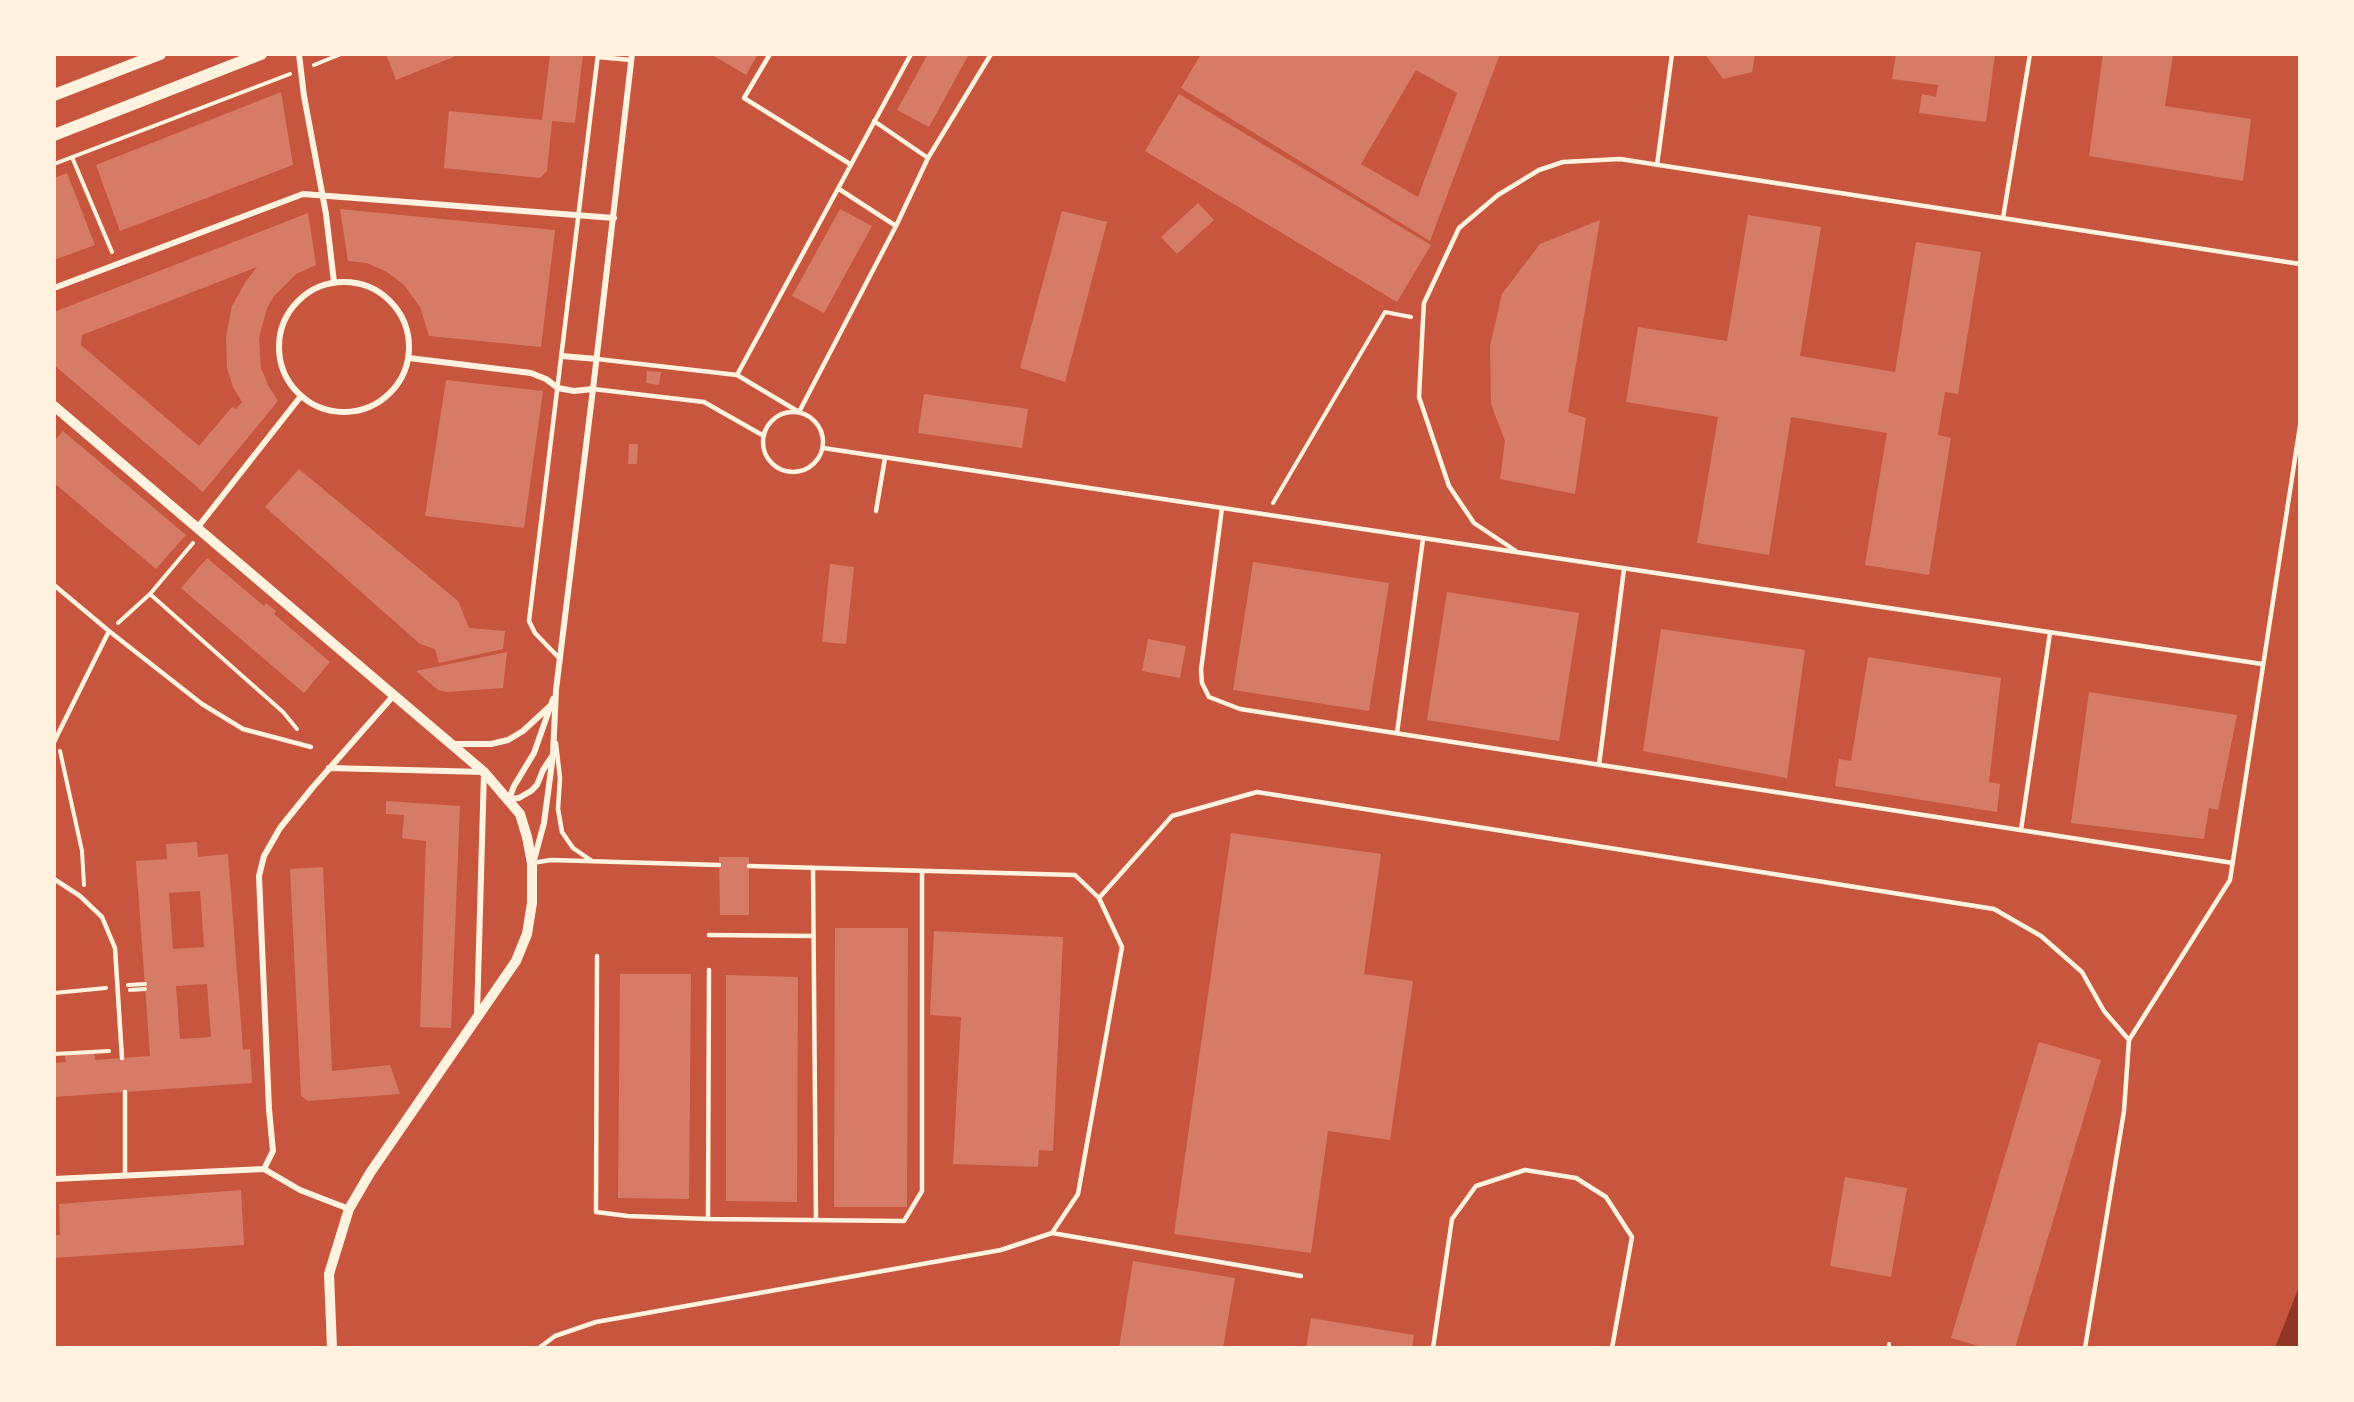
<!DOCTYPE html>
<html>
<head>
<meta charset="utf-8">
<style>
  body { margin:0 }
  #map { position:relative; width:2354px; height:1402px; overflow:hidden; background:#c8553d; font-family:Literata,serif }
  canvas { display:block }
  .frame { position:absolute; inset:0; border:56px solid #fff3e0; pointer-events:none }
</style>
</head>
<body>
<div id="map">
<canvas width="2354" height="1402"></canvas>
<div class="frame"></div>
</div>
<script>
const context = document.querySelector('canvas').getContext('2d');
context.lineJoin = 'round';
function fill(path, color) { context.fillStyle = color; context.fill(path, 'evenodd'); }
const toPath = rows => new Path2D(rows.map(r => 'M' + r).join(''));
function trace(path, color, width, dash) { context.strokeStyle = color; context.lineWidth = width; context.lineCap = dash ? 'butt' : 'round'; context.setLineDash(dash || []); context.stroke(path); }
fill(toPath([
  [2300,1284,2300,1348,2275,1348]
]), '#8f3625');
fill(toPath([
  [386,54,461,54,396,80],
  [550,54,583,54,575,123,552,121,547,171,540,178,444,168,449,111,542,120],
  [715,54,758,54,746,75,714,56],
  [928,54,969,54,929,127,897,110],
  [1201,54,1467,54,1470,56,1471,54,1500,54,1430,241,1181,88],
  [1416,70,1457,93,1418,197,1361,164],
  [1705,54,1755,54,1752,72,1723,79],
  [1896,54,1995,54,1986,122,1919,113,1922,94,1936,97,1938,85,1892,79],
  [2103,54,2173,54,2165,106,2251,119,2243,181,2089,156],
  [281,92,293,165,120,231,96,165],
  [1179,94,1431,245,1397,302,1145,151],
  [67,173,95,245,54,260,54,178],
  [1198,203,1214,220,1177,254,1161,237],
  [340,209,555,230,541,347,429,336,420,307,404,285,387,272,367,263,348,261],
  [840,209,872,226,824,313,792,296],
  [1062,211,1107,222,1065,382,1020,368],
  [308,213,316,265,296,274,274,296,267,308,259,338,261,368,268,385,278,401,203,492,54,365,54,312],
  [257,267,246,281,232,306,226,336,227,368,233,387,242,402,236,409,232,407,199,446,81,345,82,335],
  [1748,215,1821,227,1800,356,1895,372,1916,242,1981,252,1958,394,1945,392,1938,435,1951,438,1929,575,1865,565,1887,433,1791,417,1769,555,1697,543,1718,417,1626,402,1638,327,1727,341],
  [1600,220,1568,412,1586,418,1575,494,1500,479,1505,441,1491,404,1490,346,1502,294,1540,244],
  [647,371,661,372,659,385,646,383],
  [446,380,543,391,524,528,425,516],
  [924,394,1028,409,1022,448,918,433],
  [63,431,186,535,156,569,54,483,54,441],
  [629,444,638,444,637,464,628,464],
  [299,469,458,601,469,628,505,631,503,649,439,663,435,649,420,644,265,507],
  [207,558,264,606,266,603,276,611,274,614,330,662,304,693,181,588],
  [1253,562,1389,583,1369,711,1233,690],
  [830,564,854,567,846,644,822,642],
  [1447,592,1579,613,1559,741,1427,720],
  [1661,629,1805,650,1787,778,1643,751],
  [1148,639,1186,646,1180,678,1142,671],
  [507,652,503,688,447,692,438,690,416,671],
  [1868,657,2001,678,1989,782,2000,784,1997,812,1835,786,1839,759,1851,761],
  [2089,692,2237,715,2218,810,2209,808,2204,839,2071,823],
  [386,801,460,806,451,1028,420,1027,426,841,402,838,404,815,386,814],
  [1231,833,1381,854,1364,974,1413,981,1390,1140,1328,1131,1311,1253,1174,1234],
  [197,842,198,857,228,854,243,1050,250,1049,252,1083,54,1097,54,1063,66,1062,65,1055,94,1052,95,1060,150,1056,136,861,167,859,166,844],
  [200,891,204,947,173,949,169,893],
  [207,984,211,1037,180,1039,176,986],
  [719,857,749,857,749,915,720,915],
  [323,867,332,1071,390,1065,400,1094,308,1101,301,1096,290,869],
  [835,928,908,928,907,1207,834,1207],
  [934,931,1063,937,1053,1151,1039,1150,1038,1167,953,1164,961,1017,930,1015],
  [620,974,691,974,689,1199,618,1198],
  [726,975,798,977,797,1202,726,1201],
  [2039,1042,2101,1060,2015,1348,1985,1348,1951,1338],
  [1845,1177,1907,1188,1891,1277,1830,1266],
  [241,1190,244,1245,54,1258,54,1235,60,1235,59,1204],
  [1133,1261,1235,1278,1223,1348,1119,1348],
  [1311,1318,1414,1335,1412,1348,1306,1348]
]), '#d67c66');
trace(toPath([
  [314,65,341,54],
  [72,157,112,252],
  [54,164,290,74],
  [1273,503,1385,312,1411,317],
  [150,594,283,712,297,729],
  [118,623,150,594,193,543],
  [60,751,82,851,84,885],
  [128,985,145,984],
  [130,990,145,989],
  [54,993,106,988],
  [54,1054,109,1051],
  [1889,1348,1889,1344]
]), '#fff3e0', 4);
trace(toPath([
  [770,54,744,98,850,164],
  [598,57,631,60],
  [874,121,928,158],
  [1657,165,1672,54],
  [839,189,896,226],
  [2003,218,2030,54],
  [597,359,737,375,799,412,896,226,928,158,991,54],
  [737,375,911,54],
  [593,389,704,402,764,436],
  '763 442a30 30 0 1 1 60 0a30 30 0 1 1-60 0Z',
  [823,448,2262,664],
  [1222,508,1201,670,1202,683,1209,697,1240,709,2233,863],
  [876,511,885,458],
  [1516,551,1474,523,1449,486,1419,397,1423,320,1424,303,1459,228,1498,195,1539,170,1563,162,1620,159,2300,264],
  [54,585,109,631,54,742],
  [109,631,202,704,243,729,311,747],
  [560,659,535,633,529,621,598,54],
  [1397,733,1423,539],
  [556,743,560,778,558,809,562,832,573,848,592,861],
  [1599,765,1624,569],
  [2021,830,2050,633],
  [532,863,551,860,719,865],
  [749,866,1075,875,1099,898,1172,816,1257,792,1994,909,2041,936,2082,972,2104,1011,2129,1040,2124,1111,2085,1348],
  [813,868,816,1220],
  [54,879,80,896,102,917,115,948,122,1058],
  [709,935,814,936],
  [597,956,596,1212,628,1216,708,1219,904,1221,922,1191,922,871],
  [2129,1040,2230,880,2300,426],
  [125,1092,125,1175],
  [708,1219,709,970],
  [1052,1233,1301,1276],
  [539,1348,555,1336,596,1322,1001,1250,1052,1233,1078,1194,1122,947,1099,898],
  [1433,1348,1452,1219,1476,1186,1525,1170,1576,1178,1606,1197,1632,1237,1612,1348]
]), '#fff3e0', 4.5);
trace(toPath([
  [299,54,304,96,326,214,334,282],
  '279 347a65 65 0 1 1 130 0a65 65 0 1 1-130 0Z',
  [54,288,303,194,614,218],
  [562,356,597,359],
  [409,358,531,373,546,379,558,388,574,391,593,389],
  [198,527,301,396],
  [452,744,491,744,508,740,523,731,549,707],
  [553,755,543,770,537,785,531,791,519,798,509,799,514,786,534,753,553,699],
  [329,768,484,772,477,1015],
  [534,860,544,823,553,755,556,690,593,389,632,54],
  [264,1169,273,1151,269,1109,259,876,264,856,280,828,313,787,394,695],
  [54,1179,264,1169,300,1190,349,1209]
]), '#fff3e0', 6);
trace(toPath([
  [54,406,484,772,520,814,527,837,532,863,532,903,527,934,516,961,370,1173,349,1209,329,1274,332,1348]
]), '#fff3e0', 10);
trace(toPath([
  [54,95,160,54],
  [54,135,261,54]
]), '#fff3e0', 12);
</script>
</body>
</html>
